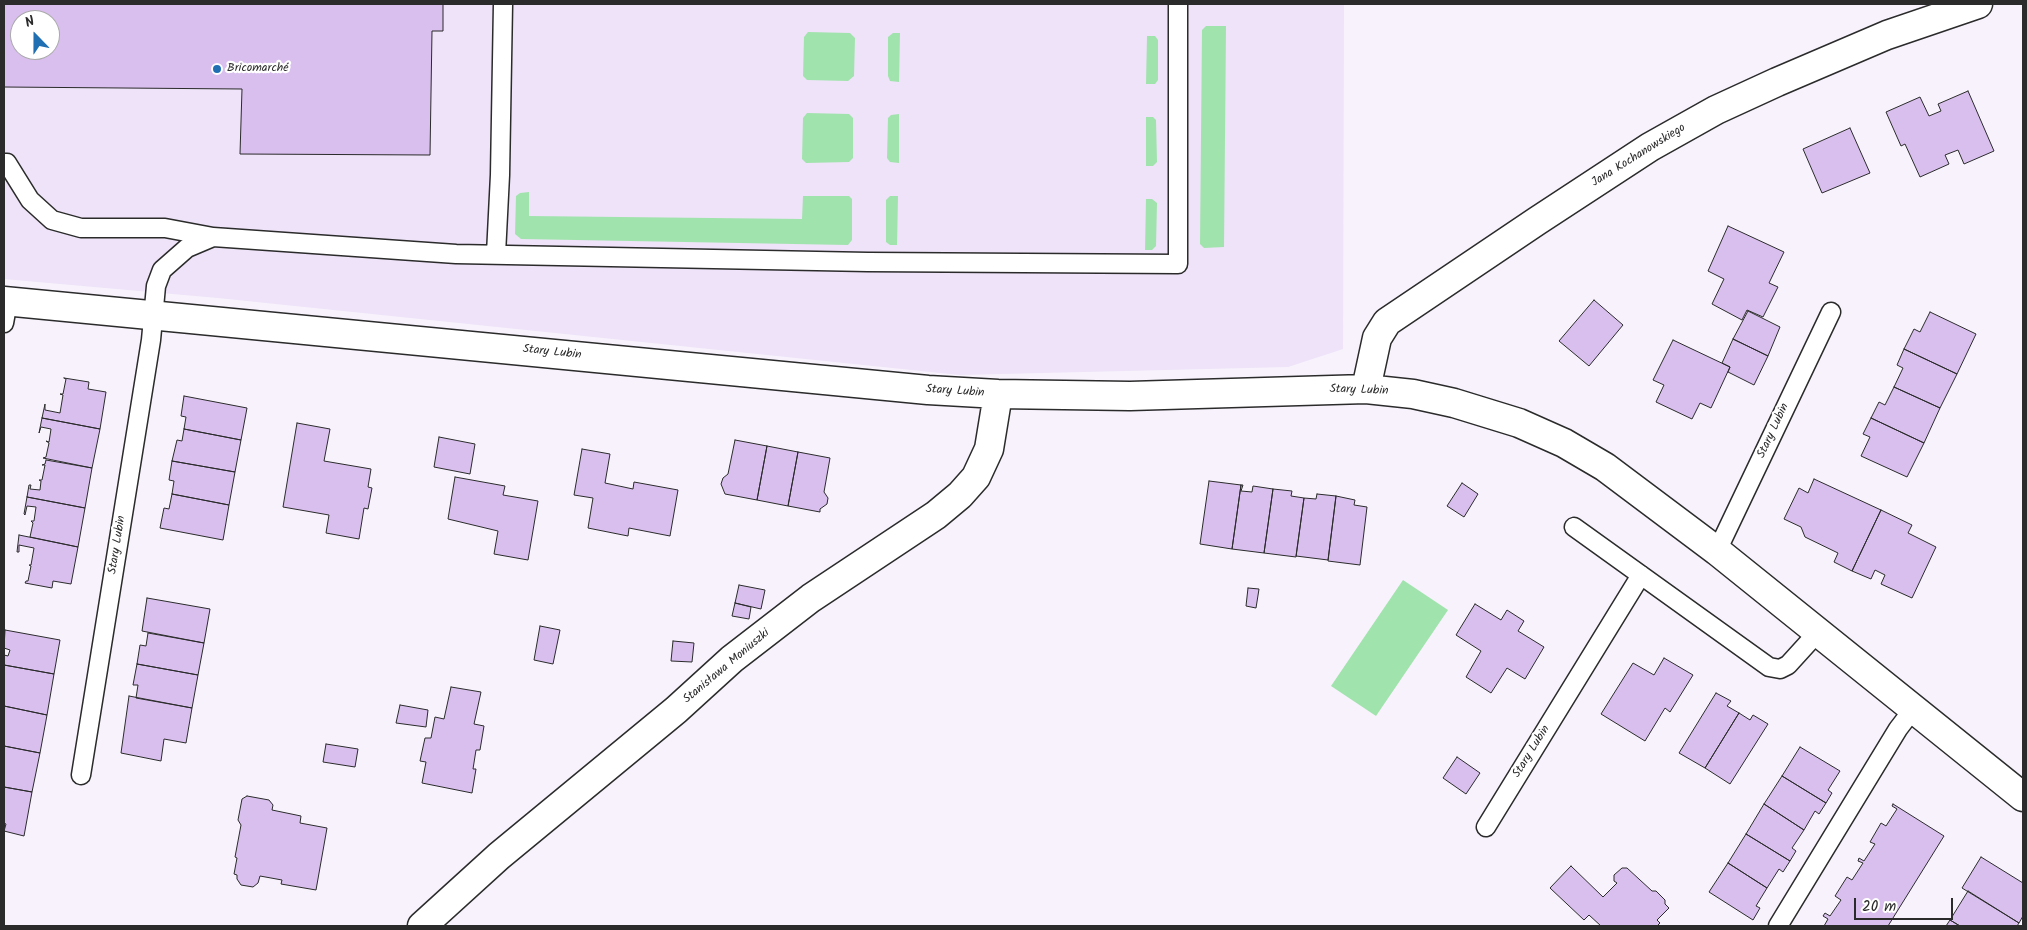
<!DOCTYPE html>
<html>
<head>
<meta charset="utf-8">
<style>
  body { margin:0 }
  #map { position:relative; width:2027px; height:930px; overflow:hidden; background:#f7f2fc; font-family:Kalam,sans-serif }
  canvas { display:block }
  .frame { position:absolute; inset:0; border:5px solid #2b2b2b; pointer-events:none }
  .north { position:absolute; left:10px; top:10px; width:50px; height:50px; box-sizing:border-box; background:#fff; border:1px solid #aaa; border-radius:50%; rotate:338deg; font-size:14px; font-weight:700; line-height:20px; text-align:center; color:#2b2b2b }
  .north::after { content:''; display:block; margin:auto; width:18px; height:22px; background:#1f6fb2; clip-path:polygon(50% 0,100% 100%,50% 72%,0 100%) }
  .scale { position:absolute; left:1854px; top:898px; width:99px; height:22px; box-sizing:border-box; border:2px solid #2b2b2b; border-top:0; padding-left:6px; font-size:15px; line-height:18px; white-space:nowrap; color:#2b2b2b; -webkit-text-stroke:4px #fff; paint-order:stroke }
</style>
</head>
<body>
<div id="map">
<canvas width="2027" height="930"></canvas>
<div class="frame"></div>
<div class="north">N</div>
<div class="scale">20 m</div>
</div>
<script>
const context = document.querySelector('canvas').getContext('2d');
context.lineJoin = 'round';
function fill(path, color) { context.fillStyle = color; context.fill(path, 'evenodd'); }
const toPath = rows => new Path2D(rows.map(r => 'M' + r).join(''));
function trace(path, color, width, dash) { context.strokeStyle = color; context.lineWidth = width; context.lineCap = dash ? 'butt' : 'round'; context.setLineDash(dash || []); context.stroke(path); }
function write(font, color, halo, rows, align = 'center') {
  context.font = font + ' Kalam,sans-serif'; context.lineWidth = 4.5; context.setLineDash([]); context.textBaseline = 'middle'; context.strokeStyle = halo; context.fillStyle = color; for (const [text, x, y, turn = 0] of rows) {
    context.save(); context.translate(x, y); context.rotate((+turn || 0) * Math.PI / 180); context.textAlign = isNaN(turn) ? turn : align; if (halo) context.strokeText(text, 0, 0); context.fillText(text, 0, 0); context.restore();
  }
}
fill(toPath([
  [4,4,1344,4,1343,349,1288,367,960,375,218,298,4,279],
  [20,20,50,20,50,50,20,50]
]), '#eee3f8');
fill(toPath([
  [1206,26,1226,26,1224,247,1204,248,1200,244,1202,30],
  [808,32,850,33,855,38,854,76,848,81,807,80,803,76,804,37],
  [893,33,900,33,899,82,890,81,888,76,888,37],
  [1147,36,1155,36,1158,40,1158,80,1155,84,1146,84],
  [807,113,849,114,853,118,853,158,849,162,806,163,802,159,803,118],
  [899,114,899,163,890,162,887,158,888,118,891,115],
  [1146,117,1153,117,1156,120,1157,162,1153,166,1146,166],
  [529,192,529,216,802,219,803,196,849,196,852,199,852,240,848,245,521,239,515,234,516,196,520,193],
  [890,196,898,196,897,245,890,245,886,242,886,200],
  [1146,199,1152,199,1157,203,1156,246,1152,250,1145,250],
  [1403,580,1448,610,1376,716,1331,686]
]), '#a1e3ad');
const building = toPath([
  [4,4,443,4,443,31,432,31,430,155,240,154,242,89,4,87,4,4],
  [20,20,50,20,50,50,20,50,20,20],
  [1968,91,1994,151,1964,164,1958,150,1945,155,1949,164,1920,177,1905,144,1901,146,1886,112,1920,97,1929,116,1941,111,1938,104,1968,91],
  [1850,128,1870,173,1822,193,1803,149,1850,128],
  [1728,226,1784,252,1769,283,1778,287,1763,317,1747,310,1742,320,1712,304,1724,279,1708,271,1728,226],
  [1594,300,1623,325,1589,366,1559,341,1594,300],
  [1748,311,1780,327,1768,356,1733,339,1748,311],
  [1930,312,1976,334,1957,374,1904,349,1914,329,1920,332,1930,312],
  [1733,339,1768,356,1754,385,1728,372,1730,367,1722,363,1733,339],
  [1673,340,1730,367,1711,408,1700,403,1692,419,1656,402,1664,385,1653,380,1673,340],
  [1904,349,1957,374,1940,408,1894,387,1903,368,1897,365,1904,349],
  [64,378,89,382,88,389,106,392,100,429,42,418,45,404,45,410,60,413,63,395,60,394,63,394,66,379,64,378],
  [1894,387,1940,408,1924,443,1871,418,1879,402,1885,405,1894,387],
  [184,396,247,408,241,440,184,429,186,417,181,416,184,396],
  [42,418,100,429,92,468,43,458,46,457,49,443,46,441,49,442,51,429,41,427,39,433,42,418],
  [1871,418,1924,443,1907,477,1861,456,1870,437,1863,434,1871,418],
  [297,423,330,429,324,461,371,469,368,487,372,488,368,509,364,508,359,539,326,533,329,515,283,507,297,423],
  [184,429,241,440,235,472,172,461,177,440,182,441,184,429],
  [439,437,475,444,470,474,434,467,439,437],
  [735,440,767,446,757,500,725,494,721,484,723,478,728,474,735,440],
  [767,446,798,452,788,506,757,500,767,446],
  [582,449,610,454,605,483,633,489,634,482,678,490,670,536,629,528,628,536,588,528,593,498,574,495,582,449],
  [798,452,830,458,824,492,828,498,827,504,820,509,820,512,788,506,798,452],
  [46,460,92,468,85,508,27,497,29,485,31,485,30,489,40,490,41,481,39,480,42,480,45,465,42,465,45,464,46,460],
  [172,461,235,472,229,505,172,494,174,481,169,480,172,461],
  [455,477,505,486,503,495,538,501,528,560,494,554,498,531,448,519,455,477],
  [1814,479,1881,510,1852,571,1834,562,1838,553,1805,537,1801,527,1784,519,1799,488,1808,493,1814,479],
  [1209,481,1241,485,1232,549,1200,544,1209,481],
  [1462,483,1478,494,1464,517,1447,506,1462,483],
  [1241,485,1243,485,1241,491,1252,492,1253,486,1273,489,1264,553,1232,549,1241,485],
  [1273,489,1292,491,1291,496,1304,498,1296,557,1264,553,1273,489],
  [172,494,229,505,223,540,160,528,164,508,169,509,172,494],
  [1317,494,1336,496,1328,560,1296,556,1304,498,1316,499,1317,494],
  [1336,496,1355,500,1354,505,1367,507,1360,565,1328,561,1336,496],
  [27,497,85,508,78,547,30,537,33,523,31,521,34,521,36,507,27,506,25,515,24,514,27,497],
  [1881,510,1912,525,1908,533,1936,547,1912,598,1881,584,1885,575,1875,570,1871,579,1852,571,1881,510],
  [19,535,78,547,71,584,53,581,52,588,25,583,26,581,28,581,31,566,29,565,31,565,34,548,19,545,19,552,17,552,19,535],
  [739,585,765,590,761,609,735,603,739,585],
  [1248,588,1259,589,1256,608,1246,606,1248,588],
  [147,598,210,609,204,643,142,631,147,598],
  [735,603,751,607,749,619,732,616,735,603],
  [1475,604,1501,620,1507,610,1524,621,1518,631,1544,647,1525,679,1507,668,1491,693,1466,677,1481,651,1456,635,1475,604],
  [540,626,560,630,553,664,534,660,540,626],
  [5,630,60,640,54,674,4,665,4,655,8,656,10,650,4,648,5,630],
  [148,633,204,643,198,675,137,664,140,645,146,646,148,633],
  [673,641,694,643,692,662,671,661,673,641],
  [1664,658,1693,675,1670,712,1665,708,1645,741,1601,714,1633,663,1654,675,1664,658],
  [137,664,198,675,192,708,136,698,138,685,133,685,137,664],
  [4,665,54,674,47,715,4,706,4,665],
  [451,687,481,692,474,724,484,726,480,750,476,750,473,769,476,769,472,793,422,783,426,762,420,761,425,738,431,738,435,717,444,719,451,687],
  [1716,693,1731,701,1727,706,1739,713,1705,768,1679,753,1716,693],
  [129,696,192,708,186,743,164,739,161,761,121,753,129,696],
  [400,705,428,710,426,727,396,723,400,705],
  [4,706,47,715,40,753,4,746,4,706],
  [1739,713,1750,720,1753,715,1768,724,1730,784,1705,768,1739,713],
  [326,744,358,749,355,767,323,762,326,744],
  [4,746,40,753,32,792,4,787,4,746],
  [1800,747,1840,771,1828,790,1832,793,1826,803,1782,776,1800,747],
  [1457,757,1480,773,1466,794,1443,778,1457,757],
  [1782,776,1826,803,1819,814,1815,811,1804,830,1764,804,1782,776],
  [4,787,32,792,24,836,4,831,6,824,4,823,4,787],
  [247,796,269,800,273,805,272,810,301,816,300,823,327,828,316,890,281,884,282,880,260,876,258,883,253,887,241,885,237,879,237,875,234,874,237,858,235,857,241,825,238,820,242,799,247,796],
  [1764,804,1804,830,1792,848,1796,851,1790,861,1746,834,1764,804],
  [1893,804,1944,836,1888,926,1824,926,1828,919,1823,916,1825,913,1830,916,1841,900,1835,896,1847,877,1852,880,1863,863,1858,861,1859,858,1864,861,1875,844,1870,842,1881,823,1886,826,1897,809,1892,806,1893,804],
  [1746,834,1790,861,1783,872,1779,869,1767,888,1728,863,1746,834],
  [1981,857,2023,883,2023,916,2019,923,1962,888,1981,857],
  [1728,863,1767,888,1756,906,1760,908,1753,920,1709,892,1728,863],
  [1571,866,1603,897,1617,883,1614,881,1614,875,1622,868,1627,868,1652,891,1656,891,1665,900,1665,904,1669,908,1657,920,1660,923,1657,926,1601,926,1589,915,1584,920,1550,888,1571,866],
  [1968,891,2019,923,2017,926,1960,926,1950,920,1968,891],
  [1950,920,1960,926,1946,926,1950,920]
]);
fill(building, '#d9bfee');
trace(building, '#2b2b2b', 1);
const service = toPath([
  [4,163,7,163,30,200,52,220,81,228,165,228,213,237],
  [496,254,500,175,503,4],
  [4,323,8,301],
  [1574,527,1769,667,1780,669,1788,665,1818,632],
  [1717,551,1831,312],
  [81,775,151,340,156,286,162,270,187,248,213,237,456,254,868,262,1178,264,1178,4],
  [1486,827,1641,575],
  [1778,926,1898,729,1914,708]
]);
const minor = toPath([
  [4,301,928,390,998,394,1130,396,1366,389,1413,394,1454,403,1519,423,1564,443,1605,467,1717,551,2023,797],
  [1366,389,1377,338,1387,322,1537,221,1650,147,1716,110,1777,82,1887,35,1978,4],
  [422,926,499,856,676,710,732,659,811,598,936,515,960,495,976,477,989,449,998,394]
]);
trace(service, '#2b2b2b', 21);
trace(minor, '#2b2b2b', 31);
trace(service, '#fff', 18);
trace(minor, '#fff', 28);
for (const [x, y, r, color] of [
  [217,69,5,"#1f6fb2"]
]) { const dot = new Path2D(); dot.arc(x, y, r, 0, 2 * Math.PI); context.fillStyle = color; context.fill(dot); trace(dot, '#fff', 2); }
write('12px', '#2b2b2b', '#fff', [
  ["Bricomarché",227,69]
], 'left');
write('12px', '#2b2b2b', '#fff', [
  ["Jana Kochanowskiego",1639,156,-32],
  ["Stary Lubin",552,353,6],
  ["Stary Lubin",1359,391,2],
  ["Stary Lubin",955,392,4],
  ["Stary Lubin",1774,431,-65],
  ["Stary Lubin",118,545,-81],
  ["Stanisława Moniuszki",727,667,-40],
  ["Stary Lubin",1532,752,-58]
]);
</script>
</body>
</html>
